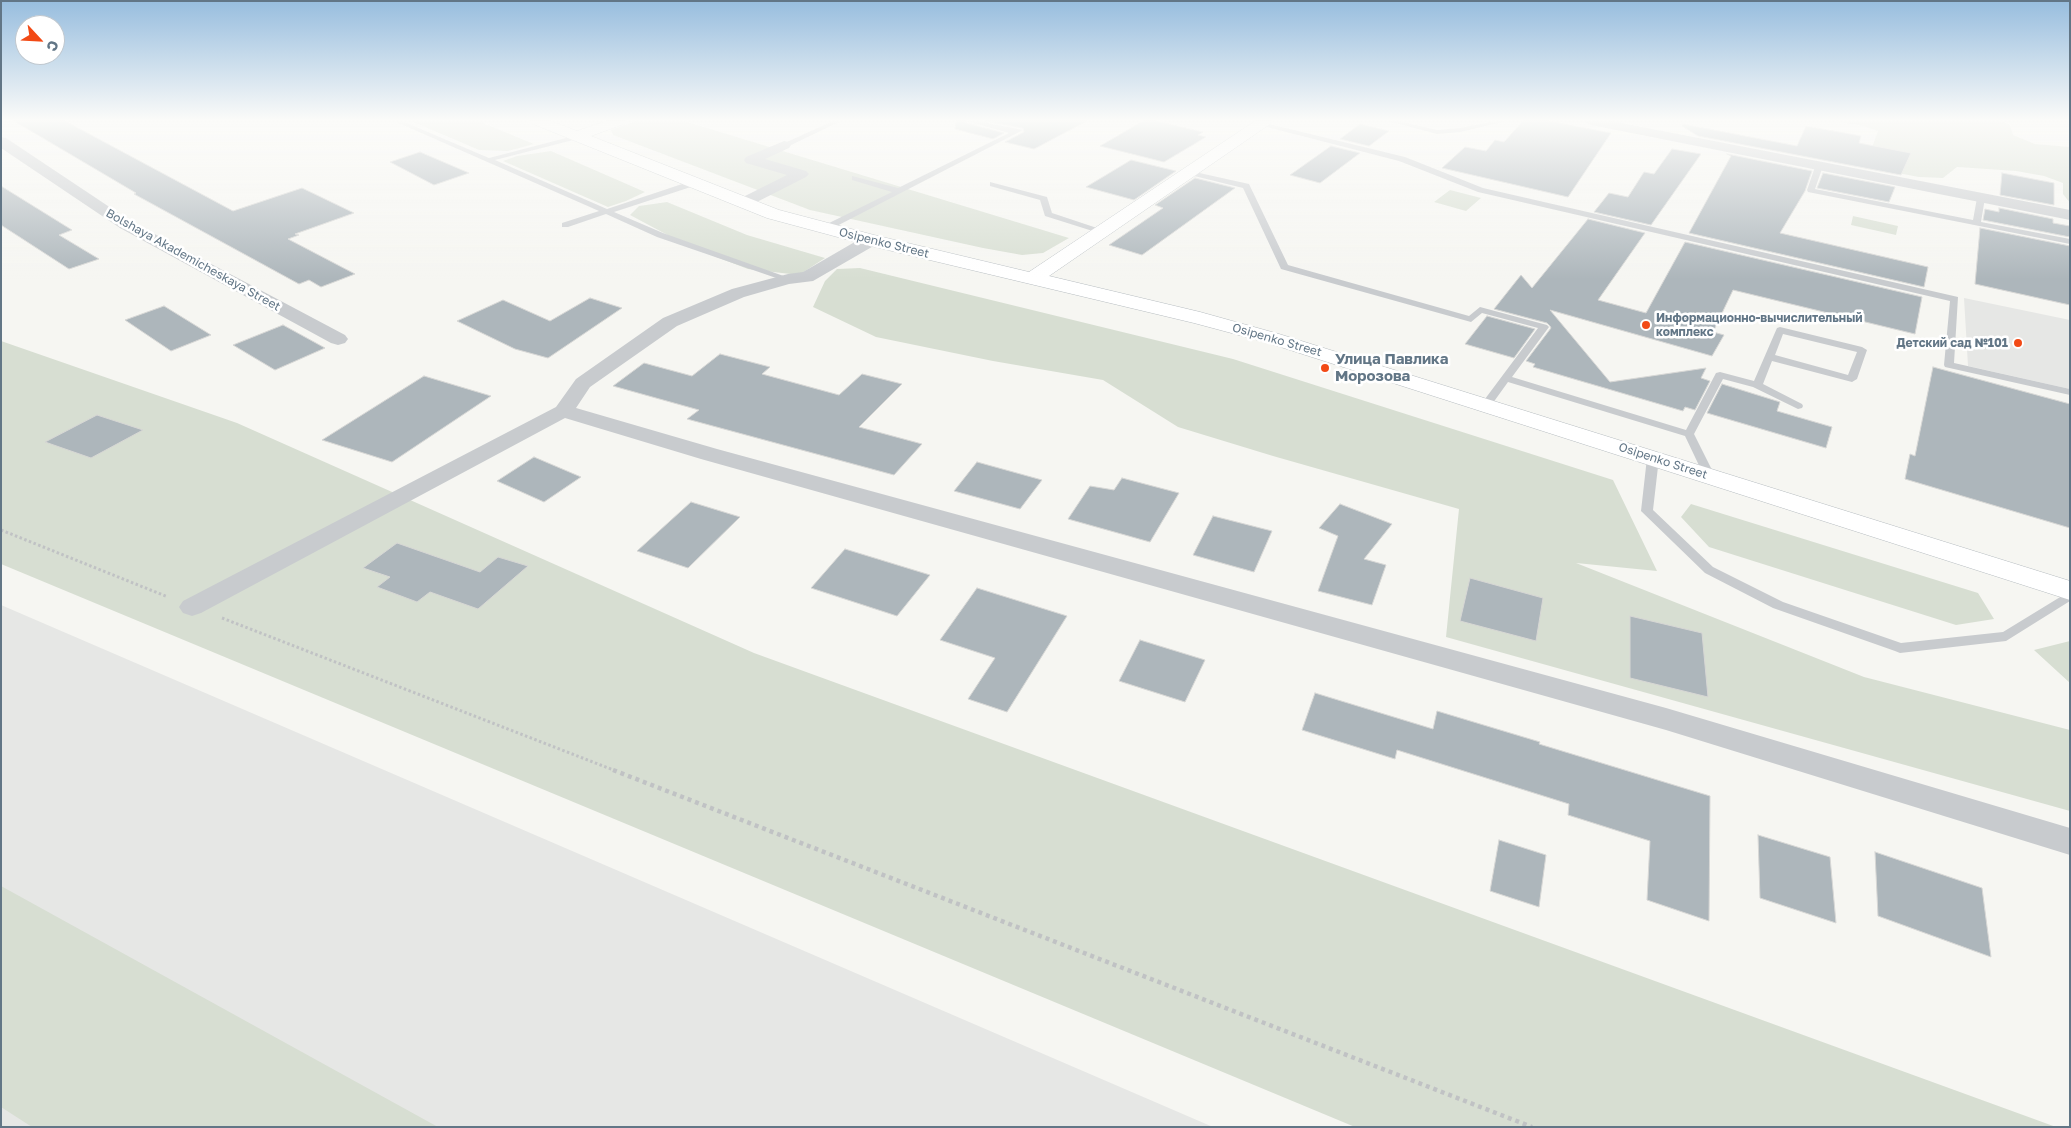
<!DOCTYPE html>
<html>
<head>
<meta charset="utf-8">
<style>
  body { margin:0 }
  #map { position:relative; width:2071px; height:1128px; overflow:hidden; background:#f6f6f2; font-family:"Golos Text",sans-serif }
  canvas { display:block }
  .frame { position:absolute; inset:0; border:2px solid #627686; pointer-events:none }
  .north { position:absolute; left:15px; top:15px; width:50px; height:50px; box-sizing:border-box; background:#fff; border:1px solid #c0c8cf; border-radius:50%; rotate:115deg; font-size:14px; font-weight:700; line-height:20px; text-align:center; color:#627686 }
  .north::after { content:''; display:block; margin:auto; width:18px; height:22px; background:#f24a16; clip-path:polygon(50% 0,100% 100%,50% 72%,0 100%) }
</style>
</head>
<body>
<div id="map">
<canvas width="2071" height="1128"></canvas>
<div class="frame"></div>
<div class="north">С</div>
</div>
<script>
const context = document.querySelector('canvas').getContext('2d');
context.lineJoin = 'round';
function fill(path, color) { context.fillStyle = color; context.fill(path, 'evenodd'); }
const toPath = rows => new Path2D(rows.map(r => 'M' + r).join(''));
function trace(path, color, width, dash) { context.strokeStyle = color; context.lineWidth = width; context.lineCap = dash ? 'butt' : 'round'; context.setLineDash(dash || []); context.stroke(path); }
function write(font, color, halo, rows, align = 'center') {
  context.font = font + ' "Golos Text",sans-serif'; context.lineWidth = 5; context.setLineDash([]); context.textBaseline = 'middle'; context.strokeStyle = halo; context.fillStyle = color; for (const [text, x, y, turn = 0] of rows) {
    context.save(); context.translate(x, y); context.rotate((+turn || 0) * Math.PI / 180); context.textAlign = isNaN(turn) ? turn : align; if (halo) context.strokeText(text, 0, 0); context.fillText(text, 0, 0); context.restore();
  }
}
fill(toPath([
  [1964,298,2070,320,2070,389,1968,366],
  [1,605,1213,1127,1,1127]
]), '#e6e7e5');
fill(toPath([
  [411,121,478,121,534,144,508,151,479,150],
  [636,121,684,121,1069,238,1043,253,1022,255,983,248,810,210,613,135,611,130],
  [1837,121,2001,121,2010,125,2013,135,2035,144,2070,147,2070,203,2063,194,2063,183,2044,176,2016,171,1957,167,1943,178,1919,177,1871,168,1867,161,1878,131,1863,126],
  [551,151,645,192,626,201,608,207,503,161,517,156],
  [1450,190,1481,198,1466,211,1434,202],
  [667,202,747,235,825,258,799,275,748,269,690,247,630,215,639,206],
  [1853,216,1898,226,1896,235,1851,225],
  [860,268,1233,359,1613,480,1657,571,1576,563,1864,677,2070,730,2070,811,1446,637,1459,509,1273,456,1178,427,1103,380,993,361,876,337,813,307,825,281,837,269],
  [1,341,237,423,754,653,2056,1127,1355,1127,1,564],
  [1691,504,1978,593,1994,619,1956,625,1709,547,1681,517],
  [2070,641,2070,683,2034,650],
  [1,886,438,1127,32,1127,1,1107]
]), '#d7ded2');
const building = toPath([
  [14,121,65,121,233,211,302,188,354,213,295,234,299,235,288,239,355,274,321,287,309,280,299,284,134,194,136,193,14,121],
  [956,121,965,121,966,123,1004,133,993,139,955,129,956,121],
  [985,121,1087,121,1034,149,1005,142,1024,132,1023,128,985,121],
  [1143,121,1156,121,1203,132,1198,135,1206,137,1164,162,1100,146,1143,121],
  [1523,121,1549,121,1611,133,1568,197,1442,168,1465,147,1486,151,1495,140,1504,142,1523,121],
  [1360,124,1389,131,1369,146,1340,139,1360,124],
  [1683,124,1797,146,1806,126,1861,136,1859,143,1911,153,1901,175,1698,136,1682,126,1683,124],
  [1331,146,1360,153,1320,183,1290,175,1331,146],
  [1672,149,1701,154,1651,225,1594,212,1609,193,1628,197,1644,172,1654,174,1672,149],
  [420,152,469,173,434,185,390,162,420,152],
  [1727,154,1812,171,1805,191,1780,233,1928,267,1924,287,1689,233,1731,156,1727,154],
  [1131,160,1176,171,1134,200,1086,187,1131,160],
  [1823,173,1895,187,1889,202,1817,188,1823,173],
  [2002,173,2054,183,2054,205,2000,195,2002,173],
  [1195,178,1235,188,1142,255,1109,245,1163,208,1155,205,1195,178],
  [1,186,72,230,59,235,99,259,69,269,1,225,1,186],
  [1999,208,2053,219,2053,223,2070,226,2070,237,1983,220,1985,209,1999,212,1999,208],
  [1588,219,1645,233,1598,300,1646,313,1685,242,1922,297,1915,334,1733,290,1713,332,1724,335,1712,356,1550,310,1610,382,1706,368,1701,378,1710,381,1695,410,1685,407,1683,411,1533,367,1535,364,1526,361,1551,328,1550,326,1547,323,1494,309,1521,275,1532,288,1588,219],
  [1980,228,2070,246,2070,305,1975,284,1980,228],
  [590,298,622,308,548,358,515,349,457,321,503,300,550,321,590,298],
  [164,306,211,335,171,351,125,320,164,306],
  [1487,316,1535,329,1514,358,1465,344,1487,316],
  [283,325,325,348,275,370,233,345,283,325],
  [720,354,770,367,762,374,839,395,862,374,902,384,859,427,922,444,894,475,687,419,699,410,613,386,644,363,692,376,720,354],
  [1933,367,2070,404,2070,528,1905,479,1910,454,1915,456,1933,367],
  [424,376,491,396,392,462,322,440,424,376],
  [1722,384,1780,402,1777,411,1832,427,1826,448,1707,413,1722,384],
  [97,415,143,430,91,458,45,442,97,415],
  [534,457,581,477,544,502,497,481,534,457],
  [977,462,1042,480,1020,509,954,491,977,462],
  [1122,478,1179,493,1150,542,1068,519,1090,486,1114,490,1122,478],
  [691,502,740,517,688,568,637,551,691,502],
  [1340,504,1392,524,1364,559,1386,565,1372,605,1318,591,1338,536,1319,528,1340,504],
  [1213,516,1272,531,1254,572,1193,555,1213,516],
  [397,543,480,572,498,557,528,566,478,609,430,592,417,602,377,587,390,577,363,568,397,543],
  [845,549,930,575,897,616,811,588,845,549],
  [1470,578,1543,598,1536,641,1460,621,1470,578],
  [977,588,1067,616,1007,712,968,699,995,658,940,640,977,588],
  [1630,616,1702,633,1708,697,1630,678,1630,616],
  [1140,640,1205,660,1185,702,1119,681,1140,640],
  [1315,693,1433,729,1437,711,1540,742,1539,744,1710,796,1709,921,1647,900,1650,841,1568,815,1569,804,1397,750,1395,759,1302,730,1315,693],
  [1758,835,1830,857,1836,923,1760,898,1758,835],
  [1499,840,1546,855,1539,907,1490,891,1499,840],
  [1875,852,1982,888,1991,957,1878,916,1875,852]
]);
fill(building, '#adb6bb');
trace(building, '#d7d7d5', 1);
const secondary = toPath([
  [530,121,551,121,577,131,606,121,626,121,624,124,591,136,779,210,874,235,1029,272,1255,121,1272,121,1270,124,1049,276,1200,312,1279,334,2070,581,2070,600,1265,342,1194,323,871,246,767,218,533,124,530,121]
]);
trace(secondary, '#b7bdc1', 1);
trace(toPath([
  [1,530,168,597],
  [222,618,616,771]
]), '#c0c2c4', 3, [2.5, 2.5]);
trace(toPath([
  [613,770,1532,1127]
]), '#c0c2c4', 4.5, [4, 4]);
fill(toPath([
  [394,121,402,121,489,158,581,134,581,138,495,160,607,209,691,181,697,181,697,185,614,212,663,233,792,279,788,282,785,281,657,237,606,214,568,227,562,227,562,223,599,211,394,121],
  [833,121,841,121,787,147,780,145,833,121],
  [967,121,977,121,1023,130,829,230,823,230,823,226,892,192,852,180,852,176,898,188,1009,133,967,121],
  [1388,121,1398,121,1437,130,1460,128,1495,121,1507,121,1460,132,1437,134,1388,121],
  [1261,122,1405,157,1483,188,1958,297,1954,363,2070,389,2070,395,1945,367,1944,365,1950,301,1478,192,1399,161,1259,125,1259,123,1261,122],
  [1816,164,1823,166,1815,189,1973,220,1977,198,1981,196,1985,198,1981,222,2070,239,2070,244,1808,192,1807,190,1816,164],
  [1186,170,1249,184,1288,265,1469,316,1480,307,1547,325,1549,327,1512,377,1686,430,1716,373,1720,372,1754,381,1777,328,1780,327,1862,347,1867,350,1857,379,1852,382,1772,361,1763,384,1802,404,1803,406,1802,408,1798,409,1753,387,1723,379,1694,434,1715,476,1709,479,1705,478,1685,436,1508,382,1490,407,1482,407,1481,405,1482,403,1538,328,1482,313,1471,322,1281,269,1243,188,1186,174,1186,170],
  [1783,334,1857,352,1848,375,1775,355,1783,334],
  [990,182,1047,197,1052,213,1106,231,1099,233,1045,216,1040,200,990,186,990,182],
  [1653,455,1659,458,1653,510,1713,567,1783,602,1901,643,2003,632,2070,591,2070,601,2006,641,1900,653,1895,651,1773,608,1705,573,1641,511,1647,458,1653,455]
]), '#c8cbce');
fill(toPath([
  [1584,121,1611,121,2070,210,2070,220,1591,125,1584,121],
  [1,137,6,138,132,222,345,335,348,339,345,343,338,345,331,343,120,228,1,148,1,137],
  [784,141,789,142,791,145,789,148,765,159,806,171,809,174,806,177,749,206,737,206,735,203,737,200,787,175,746,163,744,160,746,157,784,141],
  [871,235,877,236,879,240,877,244,813,281,789,284,744,297,677,326,590,387,576,408,717,449,1666,708,2070,828,2070,855,1666,730,701,459,565,418,201,613,192,616,183,613,179,607,183,601,556,407,576,379,663,318,732,289,788,274,803,272,865,236,871,235]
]), '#c8cbce');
fill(secondary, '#fff');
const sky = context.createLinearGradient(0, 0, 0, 279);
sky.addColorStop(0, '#97bdde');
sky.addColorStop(0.43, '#fbfbf9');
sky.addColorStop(1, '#fbfbf900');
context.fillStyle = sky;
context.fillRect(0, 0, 2071, 279);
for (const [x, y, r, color] of [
  [1646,325,5,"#f24a16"],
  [2018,343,5,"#f24a16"],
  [1325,368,5,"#f24a16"]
]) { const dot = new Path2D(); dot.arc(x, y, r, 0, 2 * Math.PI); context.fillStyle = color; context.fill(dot); trace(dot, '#fff', 2); }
write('12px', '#627686', '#fff', [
  ["Osipenko Street",884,243,14],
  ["Bolshaya Akademicheskaya Street",193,260,29],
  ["Osipenko Street",1277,340,16],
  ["Osipenko Street",1663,461,18]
]);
write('bold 12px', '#627686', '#fff', [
  ["Информационно-вычислительный",1656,318],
  ["комплекс",1656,332],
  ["Детский сад №101",2008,343,"right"]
], 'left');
write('bold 15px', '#627686', '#fff', [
  ["Улица Павлика",1335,359],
  ["Морозова",1335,376]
], 'left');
</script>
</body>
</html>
